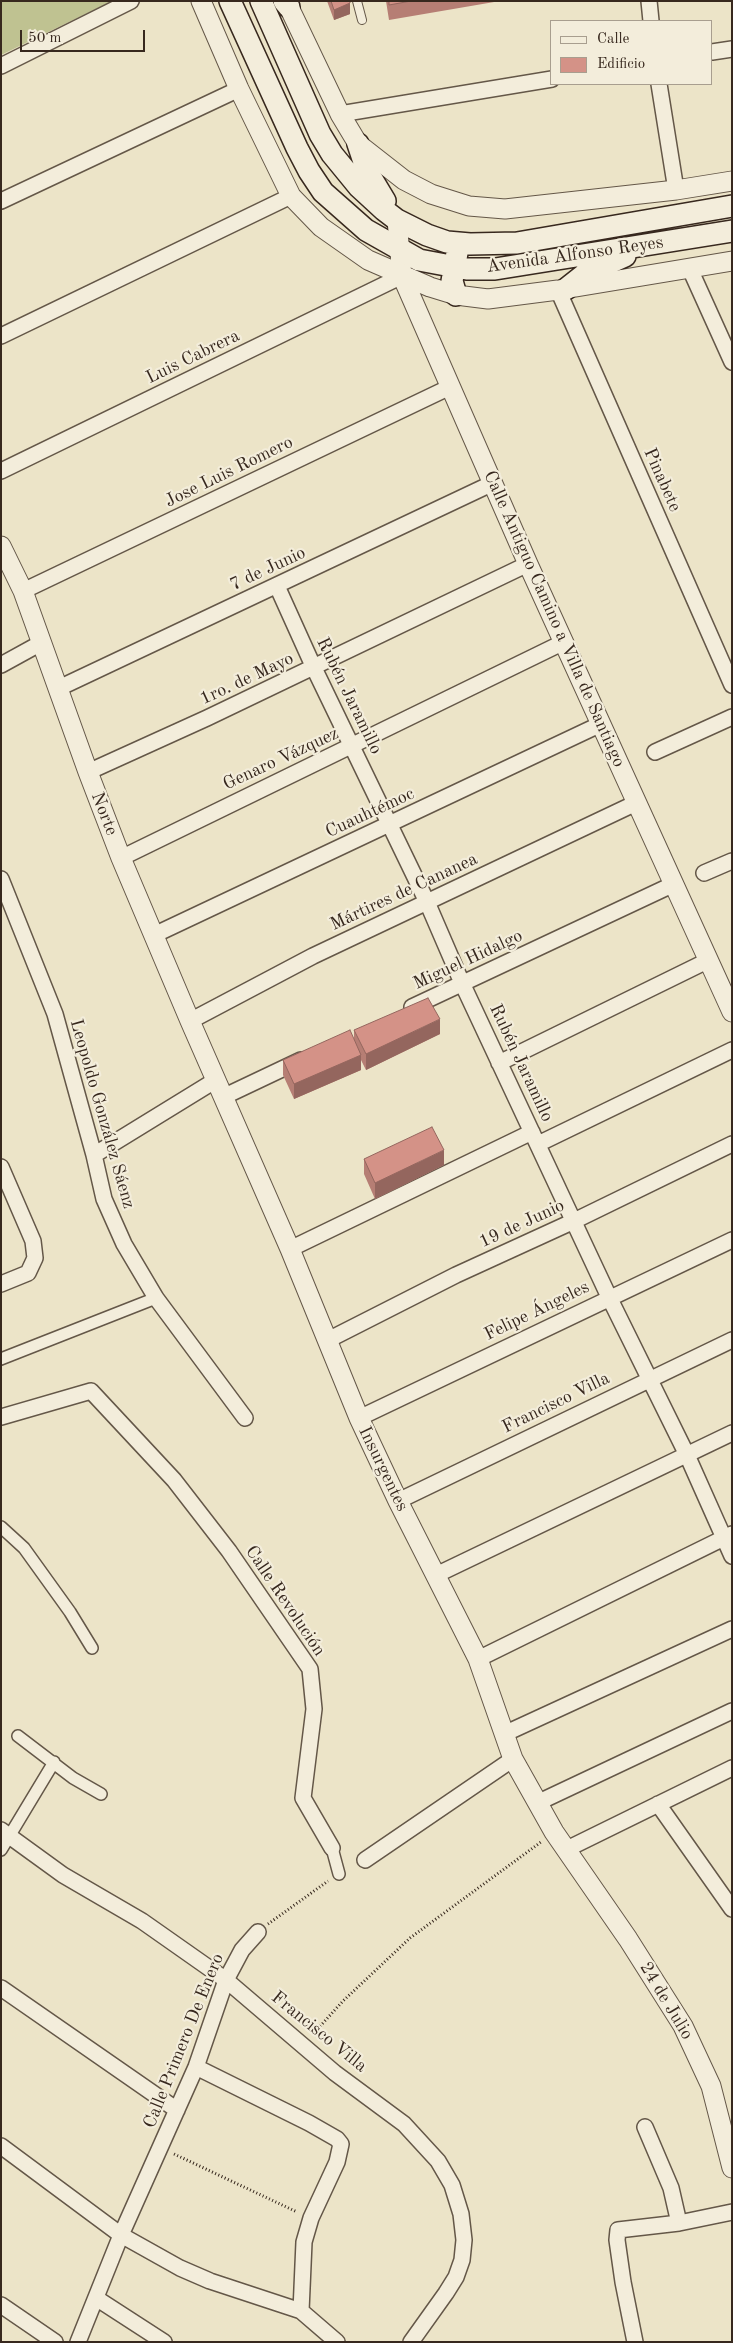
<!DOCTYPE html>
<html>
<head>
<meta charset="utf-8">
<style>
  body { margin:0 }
  #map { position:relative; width:733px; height:2343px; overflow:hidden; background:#ece4c8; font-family:"Old Standard TT",serif }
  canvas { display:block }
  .frame { position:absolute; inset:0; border:2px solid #37281e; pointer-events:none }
  .legend { position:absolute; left:550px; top:20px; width:162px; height:65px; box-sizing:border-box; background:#f3eddb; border:1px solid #a89e8f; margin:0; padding:6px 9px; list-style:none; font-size:15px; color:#37281e }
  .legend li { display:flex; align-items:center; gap:10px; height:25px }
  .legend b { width:25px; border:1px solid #a89e8f }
  .scale { position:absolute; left:20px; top:30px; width:125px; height:22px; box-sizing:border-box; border:2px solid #37281e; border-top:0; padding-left:6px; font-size:15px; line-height:18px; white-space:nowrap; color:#37281e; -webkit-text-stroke:4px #f3eddb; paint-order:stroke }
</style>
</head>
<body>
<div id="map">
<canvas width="733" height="2343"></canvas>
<div class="frame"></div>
<ul class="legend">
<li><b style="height:6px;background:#f3eddb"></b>Calle</li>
<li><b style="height:14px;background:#d49287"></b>Edificio</li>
</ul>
<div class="scale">50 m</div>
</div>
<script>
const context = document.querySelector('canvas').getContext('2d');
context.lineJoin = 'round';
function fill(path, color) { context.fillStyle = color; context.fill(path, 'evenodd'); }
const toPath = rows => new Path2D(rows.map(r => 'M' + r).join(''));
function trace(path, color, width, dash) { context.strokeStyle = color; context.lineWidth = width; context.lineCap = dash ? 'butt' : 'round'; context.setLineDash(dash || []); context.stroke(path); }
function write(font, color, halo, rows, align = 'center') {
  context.font = font + ' "Old Standard TT",serif'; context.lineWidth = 4.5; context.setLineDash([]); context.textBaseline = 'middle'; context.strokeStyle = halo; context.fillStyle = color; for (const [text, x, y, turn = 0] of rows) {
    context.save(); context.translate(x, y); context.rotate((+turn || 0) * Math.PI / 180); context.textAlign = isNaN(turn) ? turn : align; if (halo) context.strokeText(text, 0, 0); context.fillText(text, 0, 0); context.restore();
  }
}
fill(toPath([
  [1,1,112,1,1,55]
]), '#bfc291');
const service = toPath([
  [357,1,362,20]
]);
const pedestrian = toPath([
  [1,1359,156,1298],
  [1,1527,24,1548,70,1612,92,1648],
  [18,1736,73,1778,101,1794],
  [332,1848,339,1874],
  [1,1850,54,1762]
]);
const minor = toPath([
  [649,1,651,21],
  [712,52,732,49],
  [1,66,131,1],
  [659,84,676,190],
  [340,114,552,79],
  [1,201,239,89],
  [690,269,732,362],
  [558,290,732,685],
  [1,336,291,196],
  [1,471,402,276],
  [277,586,314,668,427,902,462,983,609,1297,687,1455,732,1556],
  [23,591,450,387],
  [1,665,41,643],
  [59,688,493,483],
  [655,752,732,717],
  [88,772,207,718,528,564],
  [121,858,564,642],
  [704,873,732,861],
  [1,879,55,1014,94,1155,104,1199,124,1244,156,1298,245,1418],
  [154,935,601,724],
  [412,1007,674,884],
  [190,1021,313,956,636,803],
  [499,1063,709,960],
  [223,1097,301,1060],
  [538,1144,732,1050],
  [94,1155,216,1080],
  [1,1167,33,1241,35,1258,28,1273,1,1284],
  [290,1249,532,1132],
  [328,1340,456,1275,574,1221,732,1144],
  [1,1417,91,1391,174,1480,229,1551,310,1669,314,1709,303,1798,332,1848],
  [359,1418,732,1240],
  [398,1501,732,1340],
  [436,1575,732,1433],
  [478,1659,732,1534],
  [504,1734,732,1629],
  [537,1803,732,1711],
  [658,1804,732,1909],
  [1,1830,63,1875,142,1921,226,1980,335,2073,404,2124,438,2161,452,2185,461,2214,464,2240,462,2260,456,2277,446,2293,411,2342],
  [567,1849,732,1768],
  [365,1860,513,1759],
  [1,1988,177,2110],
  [196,2067,309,2123,337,2139,341,2144,337,2162,311,2218,304,2242,301,2311,337,2342],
  [645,2127,671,2188,679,2223],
  [1,2146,121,2235,180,2268,210,2281,301,2311],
  [96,2298,164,2342],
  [1,2305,55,2342],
  [78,2342,121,2235,196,2067,226,1980,242,1950,258,1932],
  [635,2342,623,2282,617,2240,618,2230,679,2223,732,2212]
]);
const tertiary = toPath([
  [201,1,239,89,291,196,321,227,368,260,430,287,456,295,488,299,558,290,732,261],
  [286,1,340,114,358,144,404,180,431,194,469,206,505,209,676,190,732,181],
  [397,220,402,276,528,564,732,1012],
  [1,546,23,591,88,772,121,858,190,1021,290,1249,359,1418,398,1501,478,1659,513,1759,554,1832,628,1939,683,2026,711,2086,732,2168]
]);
const secondary = toPath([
  [230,1,297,148,309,171,323,192,366,230,419,260,467,269,495,269,732,231],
  [261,1,320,134,332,154,359,187,384,210,397,220,427,235,447,242,470,244,517,243,732,206],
  [284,1,289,7],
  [358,144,367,171,385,201],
  [566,289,585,274,625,256],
  [456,295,452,281,457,253]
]);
trace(service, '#645748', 10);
trace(pedestrian, '#645748', 14);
trace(minor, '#645748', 18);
trace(tertiary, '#645748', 21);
trace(secondary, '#37281e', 24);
trace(toPath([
  [268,1924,328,1881],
  [313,2034,343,2001,410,1938,541,1842],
  [174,2154,297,2212]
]), '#37281e', 3, [1, 2.5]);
trace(service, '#f3eddb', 8);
trace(pedestrian, '#f3eddb', 11);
trace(minor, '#f3eddb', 15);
trace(tertiary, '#f3eddb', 19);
trace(secondary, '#f3eddb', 21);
fill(toPath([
  [327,1,350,1,350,14,334,20],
  [386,1,500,1,389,20],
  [354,1030,440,1034,366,1070,361,1060,361,1070,294,1099,283,1075,283,1060,354,1039],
  [364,1159,444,1165,375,1199,364,1174]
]), '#b67e74');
fill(toPath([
  [350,3,350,14,334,20,334,10],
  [440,1019,440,1034,366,1070,366,1054],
  [361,1055,361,1070,294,1099,294,1084],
  [444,1150,444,1165,375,1199,375,1183]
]), '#94665e');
const building = toPath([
  [331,1,350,1,350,3,334,10,331,1],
  [389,1,411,1,389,5,389,1],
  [428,998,440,1019,366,1054,354,1030,428,998],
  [350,1030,361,1055,294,1084,283,1060,350,1030],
  [432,1127,444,1150,375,1183,364,1159,432,1127]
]);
fill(building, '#d49287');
trace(building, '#94665e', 1);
write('18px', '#37281e', '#f3eddb', [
  ["Avenida Alfonso Reyes",575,255,-8],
  ["Luis Cabrera",193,357,-26],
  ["Jose Luis Romero",229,472,-26],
  ["Pinabete",662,480,66],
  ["7 de Junio",268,569,-25],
  ["Calle Antiguo Camino a Villa de Santiago",554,619,66],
  ["1ro. de Mayo",247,679,-25],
  ["Rubén Jaramillo",349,696,64],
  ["Genaro Vázquez",281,759,-25],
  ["Cuauhtémoc",370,813,-25],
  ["Norte",104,814,69],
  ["Mártires de Cananea",404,892,-25],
  ["Miguel Hidalgo",468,960,-25],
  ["Rubén Jaramillo",521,1063,65],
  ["Leopoldo González Sáenz",102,1114,74],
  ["19 de Junio",522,1224,-25],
  ["Felipe Ángeles",537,1311,-26],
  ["Francisco Villa",556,1403,-26],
  ["Insurgentes",383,1469,64],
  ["Calle Revolución",285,1601,56],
  ["24 de Julio",666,2001,59],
  ["Francisco Villa",319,2032,39],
  ["Calle Primero De Enero",184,2041,-68]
]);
</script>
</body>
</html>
